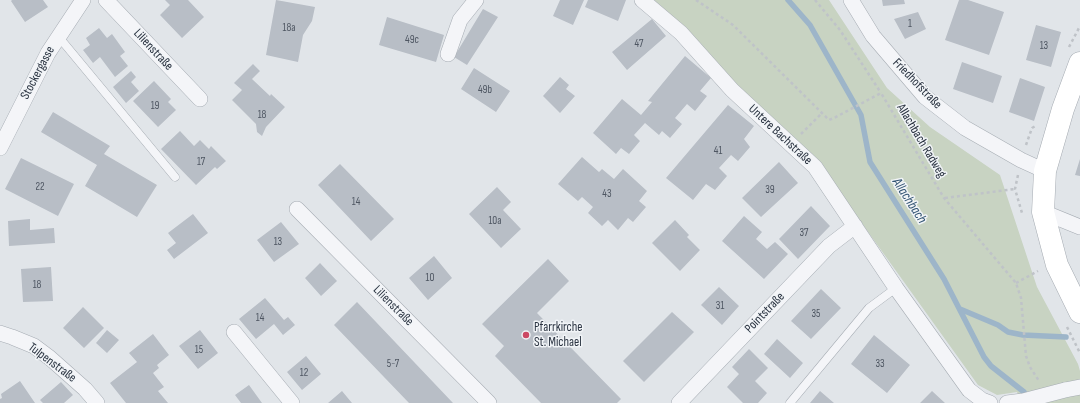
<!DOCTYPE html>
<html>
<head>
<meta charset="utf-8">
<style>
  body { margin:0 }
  canvas { display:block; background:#e1e5e9 }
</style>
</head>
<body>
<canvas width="1080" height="403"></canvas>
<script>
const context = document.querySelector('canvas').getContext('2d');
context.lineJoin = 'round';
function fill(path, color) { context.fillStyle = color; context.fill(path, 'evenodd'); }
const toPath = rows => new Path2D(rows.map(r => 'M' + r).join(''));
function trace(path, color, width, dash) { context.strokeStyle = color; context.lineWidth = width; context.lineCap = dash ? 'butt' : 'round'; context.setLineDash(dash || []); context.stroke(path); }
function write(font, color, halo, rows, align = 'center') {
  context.font = font + ' "Sofia Sans Condensed",sans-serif'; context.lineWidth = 3; context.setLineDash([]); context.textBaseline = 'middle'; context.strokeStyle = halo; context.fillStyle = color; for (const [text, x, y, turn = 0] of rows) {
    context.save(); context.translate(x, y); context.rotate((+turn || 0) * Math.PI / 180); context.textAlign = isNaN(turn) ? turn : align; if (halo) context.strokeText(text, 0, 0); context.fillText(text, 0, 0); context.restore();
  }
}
fill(toPath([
  [654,0,829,0,887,88,930,127,1000,175,1037,287,1078,364,1080,371,1080,403,1021,403,1017,392,997,395,978,385,817,161,737,88,671,15]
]), '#c8d3c2');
trace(toPath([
  [788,0,810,25,861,115,870,162,944,279,984,357,991,366,1024,392,1028,399],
  [960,309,998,325,1008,332,1023,335,1066,337]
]), '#9db5c9', 5.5);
fill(toPath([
  [12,0,43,0,48,7,25,22,11,1],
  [165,0,188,0,204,17,182,38,160,15,170,5],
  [276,0,315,7,312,21,303,35,298,62,266,55],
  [560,0,584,0,573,25,553,16],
  [588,0,626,0,618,21,585,7],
  [882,0,904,0,905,4,883,6],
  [959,0,968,0,1004,12,989,55,945,40],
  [483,9,498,17,467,65,454,57],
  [918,12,926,29,905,39,894,19],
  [387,17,444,35,436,62,379,45],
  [652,19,666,36,627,70,612,52],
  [1036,25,1061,32,1051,67,1026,60],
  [99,28,107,38,112,34,125,52,120,56,128,66,115,77,100,57,93,63,83,50,90,45,86,38],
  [685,56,711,78,700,91,707,96,695,111,687,104,675,118,682,124,670,138,662,131,659,135,645,123,634,135,640,141,629,154,621,148,616,154,593,133,622,99,641,115,652,102,648,101],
  [962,62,1002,76,993,103,953,89],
  [253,64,260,71,252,79,270,96,271,94,285,107,266,127,262,136,257,132,256,124,232,100,242,90,234,83],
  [474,68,510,91,496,112,461,89],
  [131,71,136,77,131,82,139,91,126,103,113,87],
  [560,77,569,85,566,89,575,96,560,113,543,96],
  [1020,78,1045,87,1034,121,1009,112],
  [154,81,171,99,168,102,176,110,158,127,133,101],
  [728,105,754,126,744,139,750,147,738,161,731,155,719,168,727,176,715,190,706,184,693,200,666,178],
  [53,112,110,146,104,154,157,185,137,217,85,186,97,165,41,132],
  [180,131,194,146,200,140,209,149,211,146,226,161,217,169,215,167,196,185,161,149],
  [582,157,599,172,602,169,614,179,623,169,647,191,639,201,646,207,633,222,628,218,618,230,608,220,602,226,588,213,593,207,582,197,578,201,558,184],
  [21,158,74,184,58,216,5,189],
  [1080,159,1080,176,1075,175],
  [779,162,798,183,761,217,742,198],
  [340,164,394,219,371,241,318,185],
  [497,187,511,202,503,210,521,229,501,248,469,214],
  [811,206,830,226,798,259,779,239],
  [193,214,208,233,174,259,167,250,176,243,168,233],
  [744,216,762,232,756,239,767,249,775,242,788,254,764,279,722,241],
  [30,219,30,230,54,228,55,243,9,246,8,221],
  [675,220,689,235,687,237,700,250,680,271,652,243],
  [281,222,299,244,274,262,257,240],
  [434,256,452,278,428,300,409,278],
  [548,259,569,281,537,313,621,399,617,403,541,403,495,356,504,346,482,324],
  [320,263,337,281,321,296,305,278],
  [51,267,53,301,23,302,21,269],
  [719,287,739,306,722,325,701,305],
  [821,289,841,308,811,339,791,321],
  [265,298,284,320,288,317,295,325,283,335,274,324,256,339,239,319],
  [357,302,453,403,409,403,334,325],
  [83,307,104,328,84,348,63,328],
  [672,312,694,332,644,382,623,361],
  [107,330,119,340,107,353,96,343],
  [200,330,218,353,198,369,179,346],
  [153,334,169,355,157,365,159,368,153,373,164,387,158,391,168,403,126,403,110,383,137,362,129,353],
  [874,335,910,365,887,393,851,364],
  [777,339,803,363,790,378,764,354],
  [749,349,768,368,755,381,767,393,758,403,743,403,727,387,739,374,732,367],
  [306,356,321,374,302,390,287,372],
  [20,381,35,403,0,403,0,399,2,398,1,394],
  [61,382,73,395,64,403,43,403,40,400],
  [249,385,262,403,241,403,235,395],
  [342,391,352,403,328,403],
  [820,391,834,403,810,403],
  [932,391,945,403,920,403]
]), '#b8bec6');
const lane = toPath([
  [58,36,175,177],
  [790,403,869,308,896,288]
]);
const street = toPath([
  [106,0,200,99],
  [642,0,681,33,732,90,815,167,896,288,969,390,982,400,990,403],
  [851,0,873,36,925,97,965,128,1021,160,1045,171],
  [448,54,460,20,476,0],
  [0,148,48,53,83,0],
  [297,209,489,403],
  [1043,212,1080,227],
  [234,332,292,403],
  [0,333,12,337,34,346,50,358,85,389,97,403],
  [1065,390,1080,387],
  [679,403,829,246,855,226],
  [1007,403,1023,401]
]);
const secondary = toPath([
  [1080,63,1063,109,1045,171,1043,212,1057,265,1080,312]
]);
trace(lane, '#a6acb3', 9);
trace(street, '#a6acb3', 16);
trace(secondary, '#a6acb3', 23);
trace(toPath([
  [696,0,733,25,829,120,834,118,881,93,944,198,1016,283,1021,298,1026,356,1030,367,1039,381],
  [815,0,840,30,881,93],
  [1069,47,1080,26],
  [801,134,822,113],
  [1026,145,1032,128,1037,125],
  [1018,175,1015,189,1022,213],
  [945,198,1015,189],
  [1016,283,1038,271],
  [1067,327,1080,353]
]), '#bfc3c8', 2.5, [3, 3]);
trace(lane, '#f4f5f8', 8);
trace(street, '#f4f5f8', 15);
trace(secondary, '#fff', 22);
const streetBridge = toPath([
  [1023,401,1065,390]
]);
trace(streetBridge, '#a6acb3', 16, []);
trace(streetBridge, '#f4f5f8', 15);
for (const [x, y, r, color] of [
  [526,335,4,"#cc4964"]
]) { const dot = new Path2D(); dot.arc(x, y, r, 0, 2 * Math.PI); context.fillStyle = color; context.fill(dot); trace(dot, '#f1f4f7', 1.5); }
write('11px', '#4e5662', null, [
  ["1",910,24],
  ["18a",289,28],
  ["49c",412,40],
  ["47",639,44],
  ["13",1044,46],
  ["49b",485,90],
  ["19",155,106],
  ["18",262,115],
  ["41",718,151],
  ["17",201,162],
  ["22",40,187],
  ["39",770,190],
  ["43",607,194],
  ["14",356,202],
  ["10a",495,221],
  ["37",804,233],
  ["13",278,242],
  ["10",430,278],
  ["18",37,285],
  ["31",720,306],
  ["35",816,314],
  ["14",260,318],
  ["15",199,350],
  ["5-7",393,364],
  ["33",880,364],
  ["12",304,373]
]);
write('13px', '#2a3341', '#f1f4f7', [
  ["Lilienstraße",153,50,47],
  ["Stockergasse",38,73,-62],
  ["Friedhofstraße",917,84,46],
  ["Untere Bachstraße",780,135,43],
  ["Allachbach Radweg",921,141,59],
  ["Lilienstraße",393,306,45],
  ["Pointstraße",765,313,-46],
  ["Tulpenstraße",52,363,37]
]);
write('13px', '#2a3341', '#f1f4f7', [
  ["Pfarrkirche",534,328],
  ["St. Michael",534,343]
], 'left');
write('italic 14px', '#345574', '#f1f4f7', [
  ["Allachbach",909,201,57]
]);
</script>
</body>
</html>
